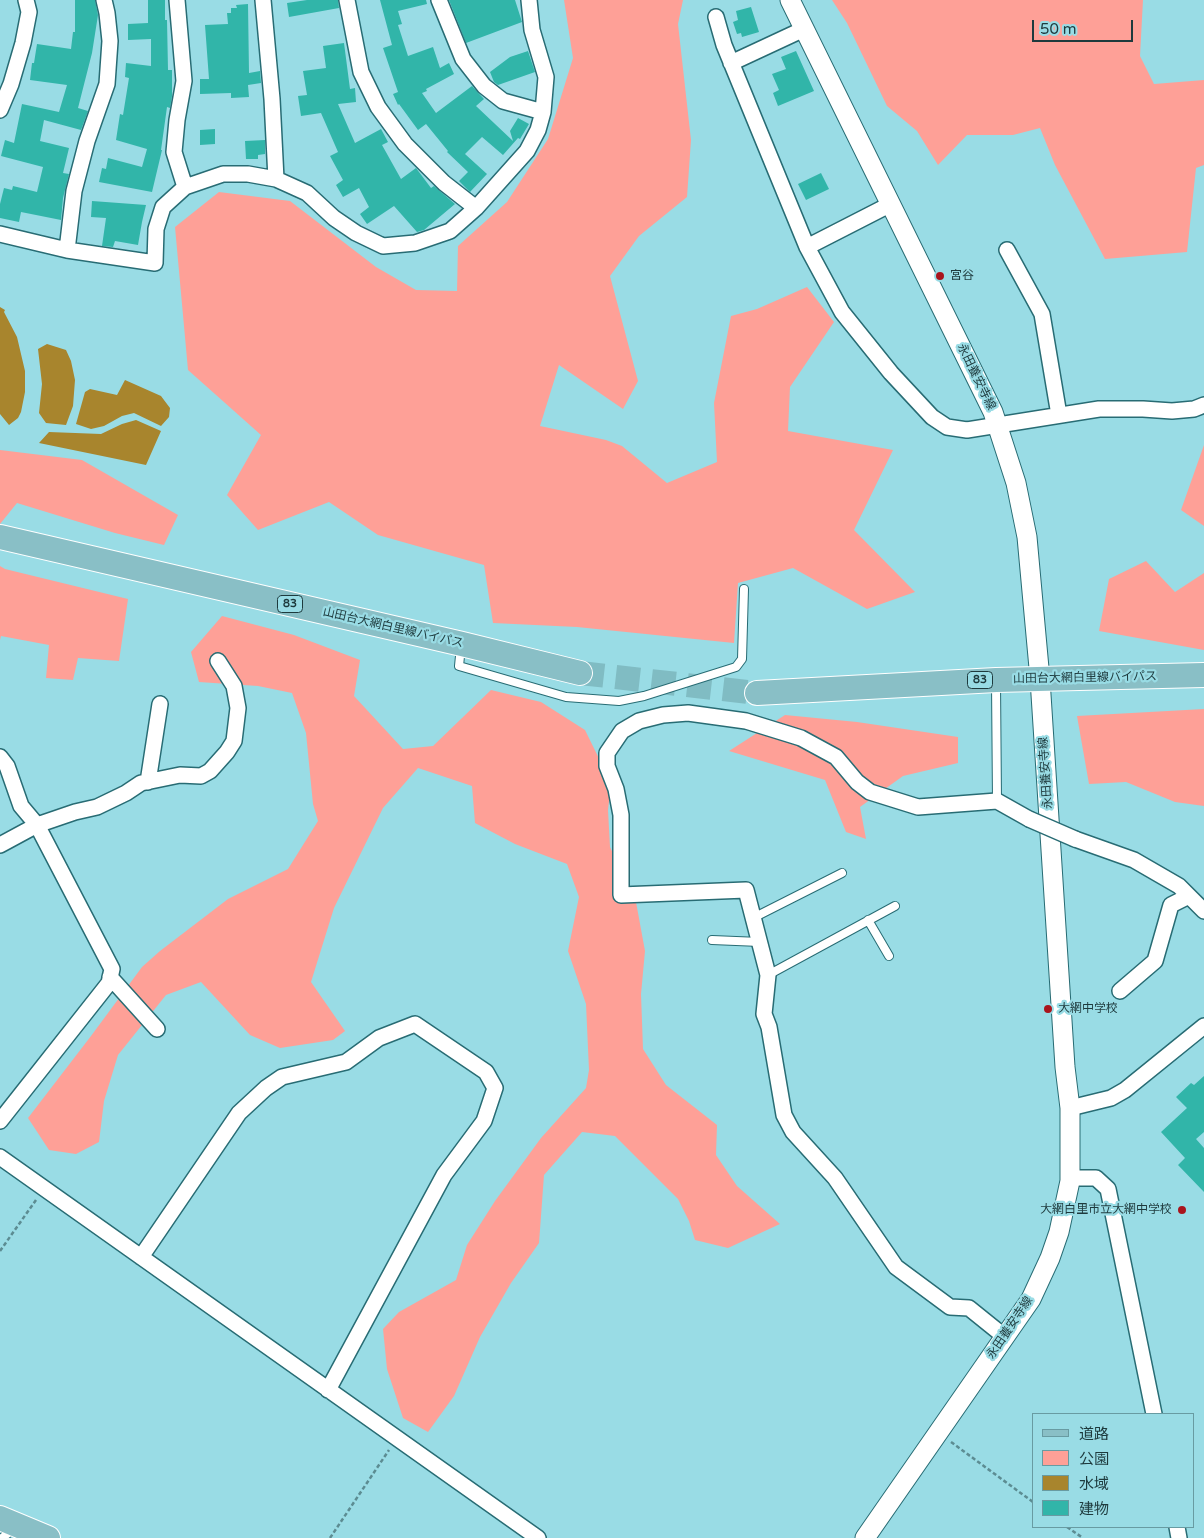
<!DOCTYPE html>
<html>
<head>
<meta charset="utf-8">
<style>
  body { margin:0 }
  #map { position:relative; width:1204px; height:1538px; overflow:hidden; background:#99dce5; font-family:"Varela Round","Noto Sans JP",sans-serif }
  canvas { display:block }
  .legend { position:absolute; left:1032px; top:1413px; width:162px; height:115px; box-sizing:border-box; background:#99dce5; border:1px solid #689ba2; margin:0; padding:6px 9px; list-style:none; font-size:15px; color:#1e3a3d }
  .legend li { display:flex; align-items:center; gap:10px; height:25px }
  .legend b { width:25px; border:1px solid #689ba2 }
  .scale { position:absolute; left:1032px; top:20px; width:101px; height:22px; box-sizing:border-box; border:2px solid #1e3a3d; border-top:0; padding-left:6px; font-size:15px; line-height:18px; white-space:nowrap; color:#1e3a3d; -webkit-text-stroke:4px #99dce5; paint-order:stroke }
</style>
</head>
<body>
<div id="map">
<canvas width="1204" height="1538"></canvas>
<ul class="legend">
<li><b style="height:6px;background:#89bfc6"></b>道路</li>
<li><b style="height:14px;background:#fea097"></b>公園</li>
<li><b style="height:14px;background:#a8852d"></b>水域</li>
<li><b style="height:14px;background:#31b5a9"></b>建物</li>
</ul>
<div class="scale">50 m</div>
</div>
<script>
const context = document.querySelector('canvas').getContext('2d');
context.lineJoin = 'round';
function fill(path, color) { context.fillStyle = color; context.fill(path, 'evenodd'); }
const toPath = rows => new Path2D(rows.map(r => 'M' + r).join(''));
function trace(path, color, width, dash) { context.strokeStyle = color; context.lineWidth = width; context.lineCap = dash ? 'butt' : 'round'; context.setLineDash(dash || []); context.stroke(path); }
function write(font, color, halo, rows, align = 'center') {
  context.font = font + ' "Varela Round","Noto Sans JP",sans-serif'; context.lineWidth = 4.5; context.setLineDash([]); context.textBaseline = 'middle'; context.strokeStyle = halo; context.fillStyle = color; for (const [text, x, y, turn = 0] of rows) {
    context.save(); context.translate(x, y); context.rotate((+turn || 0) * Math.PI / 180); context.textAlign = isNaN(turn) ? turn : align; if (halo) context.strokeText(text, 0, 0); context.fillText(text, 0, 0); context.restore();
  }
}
fill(toPath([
  [564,0,683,0,678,24,691,140,687,197,639,236,610,276,638,381,623,409,559,365,540,426,606,440,622,446,667,483,717,462,714,403,731,316,757,309,807,287,834,322,790,387,788,431,893,450,854,530,915,592,867,609,793,568,738,583,734,643,577,627,493,623,484,565,378,535,329,502,258,530,227,495,261,435,188,370,175,227,219,192,290,201,376,267,416,290,457,291,458,246,507,202,548,139,573,58],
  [832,0,1143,0,1140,56,1154,84,1204,80,1204,165,1196,168,1187,252,1105,259,1055,165,1040,128,1013,135,967,135,938,165,917,131,887,106,847,23],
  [1204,445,1204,526,1181,510],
  [0,450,82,460,178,515,164,545,115,533,17,503,0,524],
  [1146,561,1175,592,1204,573,1204,650,1099,631,1109,579],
  [0,566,5,569,128,599,119,661,78,658,73,680,46,678,49,645,1,636,0,640],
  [222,616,294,635,360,660,354,696,403,749,433,746,491,690,541,702,585,730,611,783,608,810,610,847,636,902,645,951,641,994,643,1049,666,1085,717,1125,716,1155,737,1186,780,1224,728,1248,695,1240,689,1221,678,1199,615,1136,582,1132,544,1175,539,1243,511,1283,480,1337,454,1396,428,1432,403,1418,387,1369,383,1329,399,1312,456,1280,467,1245,495,1201,541,1138,586,1088,589,1070,586,1004,568,951,579,897,567,864,515,844,475,823,472,786,418,768,383,808,334,908,311,982,345,1031,333,1040,280,1048,250,1035,201,982,166,995,118,1055,104,1101,99,1142,76,1154,49,1150,28,1118,91,1036,142,967,160,951,228,899,288,869,318,821,313,804,306,733,292,693,258,686,199,682,191,652],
  [1204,709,1204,806,1175,802,1126,782,1089,784,1077,716],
  [785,715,857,722,958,737,958,763,903,776,860,807,866,839,846,832,825,780,729,751]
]), '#fea097');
fill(toPath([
  [0,307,5,310,4,312,17,337,25,371,25,392,21,412,18,418,9,425,0,414],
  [47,344,66,350,71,361,75,380,73,406,66,425,46,423,39,413,42,384,38,349],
  [125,380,161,396,170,408,169,417,161,426,134,413,122,416,104,426,91,429,76,424,85,392,90,389,117,395],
  [136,420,161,431,146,465,39,443,49,432,101,434,122,424]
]), '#a8852d');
fill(toPath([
  [75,0,95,0,98,15,92,53,78,108,88,111,81,130,44,120,40,141,69,148,63,173,69,174,63,198,61,220,21,212,19,222,0,218,0,204,4,188,12,190,13,186,37,192,43,167,1,156,5,140,14,143,22,104,59,112,67,85,30,80,32,63,34,63,37,44,71,49,73,32,75,32],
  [148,0,165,0,165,20,167,20,168,70,172,70,172,96,170,108,167,107,161,150,162,150,152,192,99,182,102,168,106,169,108,158,142,167,147,149,116,140,120,114,123,115,129,78,125,77,126,63,151,66,151,39,128,40,128,24,148,23],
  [307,0,338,0,339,8,289,17,287,3],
  [380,0,426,0,427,4,398,11,402,24,398,25,408,56,433,47,440,68,449,63,454,74,426,89,427,91,422,93,436,113,472,86,484,99,476,106,513,141,510,131,518,118,529,124,520,139,518,138,503,155,482,137,465,154,487,174,470,192,459,181,468,172,447,152,448,151,426,124,418,130,399,104,398,105,393,94,398,92,383,48,392,45],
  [449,0,515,0,522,22,466,43],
  [248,4,249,73,260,71,261,83,248,85,249,97,231,98,231,93,200,94,200,79,209,79,205,25,228,24,227,13,231,13,231,8,237,8,236,5],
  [751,7,759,32,742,37,741,33,737,34,733,22,738,20,736,11],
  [344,43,350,89,355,88,356,102,338,104,355,143,381,129,388,142,382,145,401,179,416,168,431,188,434,186,455,204,424,230,417,232,394,206,367,224,360,214,369,207,359,188,343,197,336,185,343,180,330,156,338,152,321,113,301,116,298,96,307,95,303,71,326,68,323,46],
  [528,51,535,72,498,85,494,82,490,72,510,57],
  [796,51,814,91,778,106,773,93,779,90,772,74,786,69,781,57],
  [215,129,215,144,200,145,200,130],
  [265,140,265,154,258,155,258,159,246,159,245,141],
  [821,173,829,189,806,200,798,184],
  [92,201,146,205,142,222,138,245,115,241,113,247,102,246,106,218,91,217],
  [1204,1076,1204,1132,1196,1139,1204,1148,1204,1192,1178,1165,1185,1158,1161,1132,1187,1108,1176,1097,1191,1083,1194,1085]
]), '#31b5a9');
trace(toPath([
  [580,673,757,693]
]), '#80bcc3', 24, [24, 12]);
const service = toPath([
  [461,646,459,666,566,697,619,701,644,696,736,667,742,659,744,589],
  [996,683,997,801],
  [753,918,842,873],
  [868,920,889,956],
  [712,940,760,942],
  [768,975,895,906],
  [2,1538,15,1528]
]);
const minor = toPath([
  [177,0,184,81,177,120,174,152,185,187],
  [263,0,272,99,276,179],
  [347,0,361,72,378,107,405,144,444,183,476,208],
  [439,0,463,59,484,86,503,101,543,112],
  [716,17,724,45,807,247,842,312,891,373,932,417,947,427,967,430,1099,409,1143,409,1172,411,1194,409,1204,405],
  [731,63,804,29],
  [0,110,11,84,23,43,29,12,26,0],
  [0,234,67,250,155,263,156,229,163,207,185,187,223,174,248,174,276,179,307,193,334,218,356,233,383,246,415,243,450,231,476,208,527,151,538,130,543,112,546,77,532,30,529,0],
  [807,247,891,204],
  [67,250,74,191,87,141,107,84,110,41,107,13,104,0],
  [1007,250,1042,314,1059,415],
  [0,757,7,766,21,806,37,825,112,969,109,983,0,1121],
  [148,782,160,704],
  [1075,839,1134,860,1179,886,1204,911],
  [0,845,37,825,75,812,97,807,126,793,141,783,180,775,201,776,210,771,227,752,234,741,238,708,234,686,218,661],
  [110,977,157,1029],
  [1120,991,1155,961,1171,905,1189,896],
  [1070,1108,1111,1098,1125,1090,1204,1026],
  [0,1157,538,1538],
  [1070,1178,1096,1178,1108,1189,1154,1414],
  [141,1257,239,1113,266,1088,282,1077,346,1062,379,1038,415,1024,486,1072,495,1088,484,1121,444,1175,328,1390],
  [1005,1337,969,1308,950,1307,896,1267,835,1178,793,1132,784,1115,769,1027,764,1014,768,975,746,890,621,895,621,815,616,789,607,766,607,753,622,731,639,721,663,715,688,713,746,721,801,738,836,757,857,782,870,792,918,807,997,801,1029,819],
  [1177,1527,1179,1538]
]);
const tertiary = toPath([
  [790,0,993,412,1016,483,1027,537,1040,679,1065,1067,1070,1108,1070,1181,1059,1232,1050,1258,1031,1299,865,1538]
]);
const primary = toPath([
  [0,537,462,644,580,673],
  [757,693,996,680,1204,675],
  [0,1518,48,1538]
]);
trace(service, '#286c74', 10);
trace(minor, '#286c74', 18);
trace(tertiary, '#286c74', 21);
trace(primary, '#fff', 26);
trace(toPath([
  [0,1251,36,1200],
  [951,1442,1033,1502],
  [1067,1527,1083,1538],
  [330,1538,389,1450]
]), '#5c8c92', 2.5, [4, 2.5]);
trace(service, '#fff', 8);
trace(minor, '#fff', 15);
trace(tertiary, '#fff', 19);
trace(primary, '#89bfc6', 24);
const minorBridge = toPath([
  [1029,819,1075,839]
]);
trace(minorBridge, '#286c74', 18, []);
trace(minorBridge, '#fff', 15);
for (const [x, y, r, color] of [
  [940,276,5,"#a9151d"],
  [1048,1009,5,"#a9151d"],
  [1182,1210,5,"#a9151d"]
]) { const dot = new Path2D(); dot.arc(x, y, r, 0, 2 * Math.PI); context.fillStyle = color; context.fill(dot); trace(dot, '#99dce5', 2); }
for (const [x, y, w] of [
  [290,604,25],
  [980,680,25]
]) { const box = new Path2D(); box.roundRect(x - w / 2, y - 8.5, w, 17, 4); context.fillStyle = '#99dce5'; context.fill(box); trace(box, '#1e3a3d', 1); }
write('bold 11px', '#1e3a3d', null, [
  ["83",290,604],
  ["83",980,680]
]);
write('12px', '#1e3a3d', '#99dce5', [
  ["宮谷",950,276],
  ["大網中学校",1058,1009],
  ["大網白里市立大網中学校",1172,1210,"right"]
], 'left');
write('12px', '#1e3a3d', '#99dce5', [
  ["永田養安寺線",976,377,64],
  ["山田台大網白里線バイパス",393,628,13],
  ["山田台大網白里線バイパス",1085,678,-1],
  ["永田養安寺線",1046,773,-94],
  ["永田養安寺線",1010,1328,-56]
]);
</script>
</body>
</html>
